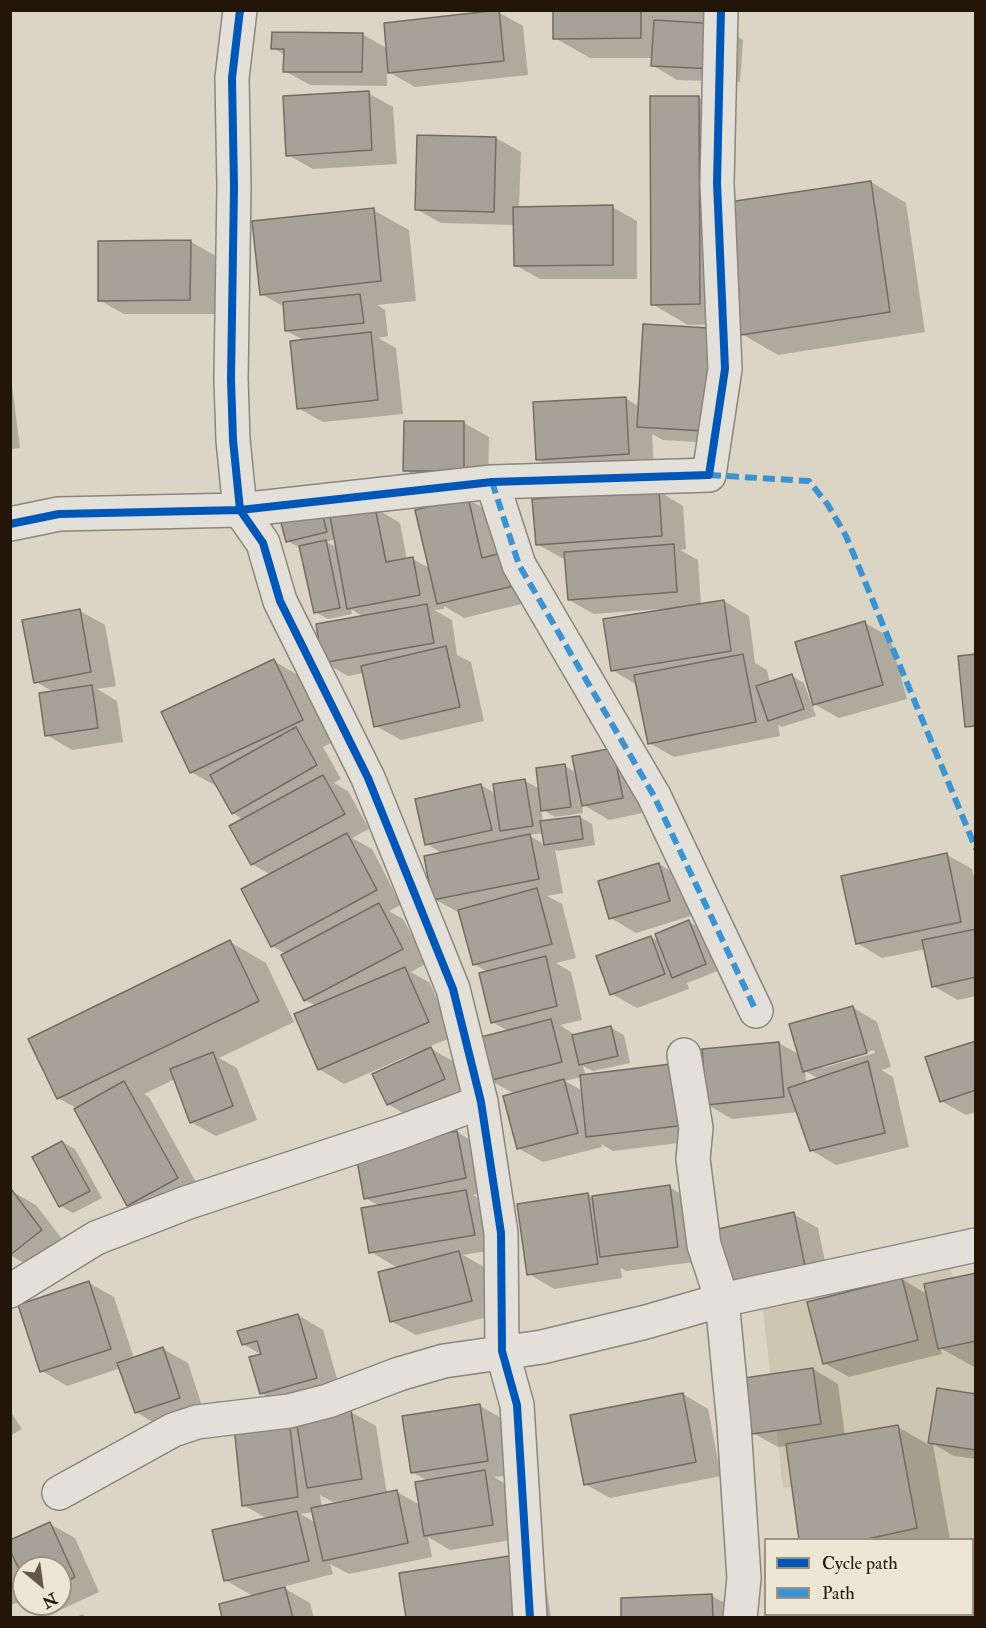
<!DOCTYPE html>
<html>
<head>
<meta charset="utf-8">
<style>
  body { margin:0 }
  #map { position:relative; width:986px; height:1628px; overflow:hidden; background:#dad5c5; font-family:"IM FELL Double Pica",serif }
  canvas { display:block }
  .frame { position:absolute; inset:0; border:12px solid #24150a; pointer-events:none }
  .legend { position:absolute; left:764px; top:1538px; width:210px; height:78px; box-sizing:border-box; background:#ece7d4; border:2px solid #9c9383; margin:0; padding:8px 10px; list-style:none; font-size:18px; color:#24150a }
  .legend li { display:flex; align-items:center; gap:12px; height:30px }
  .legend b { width:30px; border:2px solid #9c9383 }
  .north { position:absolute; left:12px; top:1556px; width:60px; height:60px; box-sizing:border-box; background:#ece7d4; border:2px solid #9c9383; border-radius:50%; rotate:151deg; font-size:16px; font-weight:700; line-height:24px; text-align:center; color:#24150a }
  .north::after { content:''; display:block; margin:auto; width:21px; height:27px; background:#64584b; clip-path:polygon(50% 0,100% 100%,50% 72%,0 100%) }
</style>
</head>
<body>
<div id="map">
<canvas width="986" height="1628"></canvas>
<div class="frame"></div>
<ul class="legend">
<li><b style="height:8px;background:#0057b8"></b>Cycle path</li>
<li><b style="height:8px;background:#3b93d2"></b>Path</li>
</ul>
<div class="north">N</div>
</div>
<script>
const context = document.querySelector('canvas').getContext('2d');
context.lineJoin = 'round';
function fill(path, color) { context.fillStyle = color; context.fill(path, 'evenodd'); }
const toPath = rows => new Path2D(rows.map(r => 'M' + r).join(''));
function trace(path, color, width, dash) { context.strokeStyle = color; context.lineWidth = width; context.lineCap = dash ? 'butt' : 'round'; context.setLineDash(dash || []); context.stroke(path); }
fill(toPath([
  [944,1247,954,1280,975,1277,975,1615,972,1614,972,1540,858,1539,838,1480,783,1488,762,1300]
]), '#cdc6b0');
fill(toPath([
  [555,10,728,10,719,26,743,40,740,82,677,80,652,65,653,58,590,58,555,38],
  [498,12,523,26,528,75,415,87,387,71,387,86,310,85,285,71,285,55,273,48,362,34,388,49],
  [368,93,393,107,397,164,313,169,288,155],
  [698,97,734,118,735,203,871,182,906,203,925,332,778,355,742,334,737,298,736,324,688,325,652,304],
  [496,138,521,152,519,208,612,207,637,221,637,279,540,279,515,265,515,225,441,223,416,209],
  [373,210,409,230,416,301,377,305,385,310,388,336,378,338,396,348,403,414,323,422,298,408,305,341,287,331,285,307,261,294],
  [191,242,216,256,215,314,124,314,99,300],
  [710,329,728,444,663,440,652,434,654,467,562,473,537,459,625,398,640,407],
  [10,369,20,448,10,449],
  [464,423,489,437,488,485,430,485,405,470],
  [658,491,683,506,686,549,680,550,698,560,701,605,724,601,749,616,755,663,767,670,770,683,792,676,804,683,816,716,782,727,778,725,780,736,674,757,649,743,637,685,612,670,660,611,660,609,594,614,569,600,566,558,562,558,537,544],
  [467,499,492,513,542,599,464,618,444,606,444,609,434,610,452,620,457,655,471,662,484,721,401,740,376,726,364,673,348,676,323,662,364,617,351,609,352,614,328,619,315,612,301,548,287,541,282,520,375,508,400,523,407,560,413,559,431,569],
  [336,539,338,548,326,542],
  [80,611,105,625,116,686,97,689,117,701,123,742,72,750,47,735,54,692,36,682],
  [865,623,890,637,907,699,839,718,814,704],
  [274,661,310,682,337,740,323,747,341,779,334,783,348,791,369,829,352,838,372,849,401,905,389,911,403,919,427,963,411,972,430,983,453,1037,428,1047,456,1063,469,1093,413,1119,388,1104,411,1058,410,1055,344,1084,319,1069,317,1006,305,1000,286,954,272,946,271,875,252,864,244,820,233,813,218,787,191,772],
  [613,750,647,812,609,820,582,804,583,813,555,817,541,809,543,822,580,817,592,824,595,845,558,851,555,849,563,893,547,896,562,904,576,958,556,963,571,972,582,1020,560,1025,575,1035,611,1028,624,1035,630,1063,593,1071,583,1066,586,1076,706,1081,779,1043,800,1055,852,1007,877,1022,891,1067,881,1070,893,1077,909,1147,836,1165,811,1150,798,1112,732,1119,706,1104,711,1139,613,1151,601,1144,602,1147,543,1162,518,1148,515,1094,489,1080,508,1031,492,1022,488,972,474,964,460,913,434,899,443,854,427,844,481,785,496,794,525,781,540,789,565,766,577,773],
  [544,833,545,845,529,835],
  [874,1050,875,1053,822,1068,822,1065],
  [805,1071,819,1079,806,1083],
  [581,1077,583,1091,565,1081],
  [947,855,972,869,976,886,976,996,958,1000,933,986,926,949,882,958,857,943],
  [659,864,684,879,694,915,636,933,611,918],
  [689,922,701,929,718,971,687,983,689,989,637,1008,612,994,651,937,660,942],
  [230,942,266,963,294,1022,219,1058,237,1068,257,1120,216,1136,191,1122,175,1079,144,1094,149,1097,202,1193,153,1219,128,1205,76,1108,58,1098],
  [976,1042,976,1112,966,1115,941,1101],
  [457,1132,482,1147,490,1192,473,1195,491,1206,499,1249,463,1255,484,1267,496,1315,416,1335,391,1321,398,1268,371,1252,380,1206,365,1198],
  [62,1142,75,1149,102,1198,73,1213,61,1206],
  [669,1187,694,1201,702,1261,626,1271,621,1268,622,1278,554,1289,529,1274,587,1194,592,1197],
  [11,1191,36,1205,66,1244,35,1269,10,1255],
  [793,1214,818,1228,830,1285,715,1231],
  [976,1274,976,1368,940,1348,942,1354,849,1377,824,1363,902,1279,928,1295],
  [89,1283,114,1297,134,1358,163,1349,188,1363,204,1412,161,1427,136,1412,121,1368,67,1386,42,1371],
  [298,1315,323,1330,341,1392,286,1408,261,1393,262,1355,243,1344],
  [813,1369,838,1384,845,1436,898,1427,929,1445,938,1389,976,1395,976,1459,954,1456,933,1444,950,1540,800,1540,788,1446,778,1447,753,1433],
  [683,1394,708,1409,721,1476,610,1498,585,1484],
  [480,1406,505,1420,513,1475,494,1477,509,1486,518,1539,450,1550,428,1537,432,1557,349,1574,330,1564,333,1574,282,1587,310,1603,314,1618,224,1618,253,1596,225,1580,268,1519,243,1505,236,1427,351,1412,376,1426,387,1494,397,1492,420,1505,428,1481,412,1472],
  [320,1495,333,1502,350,1499,350,1502,322,1508],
  [314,1512,316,1523,301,1514],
  [10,1411,22,1429,10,1436],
  [50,1524,75,1538,99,1592,58,1611,46,1604,60,1604,60,1568,24,1568,24,1601,10,1605,10,1542],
  [509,1557,545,1578,551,1618,408,1618],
  [712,1596,737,1610,737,1618,623,1618],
  [82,1614,88,1618,75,1618],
  [819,1614,948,1614,949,1618,820,1618]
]), '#0003');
const building = toPath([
  [499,10,504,61,388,73,384,23,499,10],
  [553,10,641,10,641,38,553,39,553,10],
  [654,20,719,24,715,69,651,66,654,20],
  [272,32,363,33,362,72,283,72,284,49,271,49,272,32],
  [369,91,372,150,286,156,283,96,369,91],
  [650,96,699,96,700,304,651,305,650,96],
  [417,135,496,137,494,212,415,210,417,135],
  [871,181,890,312,741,335,722,203,871,181],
  [613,205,613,265,514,266,513,207,613,205],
  [374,208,381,281,260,295,252,221,374,208],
  [191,240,190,300,98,301,98,241,191,240],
  [360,294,364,323,285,331,283,302,360,294],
  [643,324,710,328,704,431,637,427,643,324],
  [371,332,378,400,297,409,290,341,371,332],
  [626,397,629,454,536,460,533,402,626,397],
  [404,421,464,421,464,471,403,471,404,421],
  [659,490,662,536,536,545,532,499,659,490],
  [468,497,482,558,509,551,518,585,437,604,415,510,468,497],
  [375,507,386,562,413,557,420,595,347,609,330,516,375,507],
  [321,509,327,532,286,542,280,519,321,509],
  [326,540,340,608,314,613,299,546,326,540],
  [674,544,677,592,568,600,564,552,674,544],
  [724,600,731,651,611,671,603,619,724,600],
  [427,604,434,643,322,663,316,624,427,604],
  [80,609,91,672,34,683,22,620,80,609],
  [865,621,883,685,813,705,795,642,865,621],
  [446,646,460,707,374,727,361,666,446,646],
  [743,654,756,722,648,744,634,675,743,654],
  [976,654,976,726,965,727,958,656,976,654],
  [274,659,303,720,190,773,161,712,274,659],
  [792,674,804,709,768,721,756,686,792,674],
  [92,685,98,728,45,736,39,693,92,685],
  [296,727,317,765,232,814,210,775,296,727],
  [613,748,623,798,582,806,572,756,613,748],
  [565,764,571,807,541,811,536,768,565,764],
  [323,775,345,814,251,865,229,826,323,775],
  [525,779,533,826,500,831,493,784,525,779],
  [481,784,492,830,425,845,415,799,481,784],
  [580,816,583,839,544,845,540,821,580,816],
  [347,833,377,890,271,947,241,889,347,833],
  [530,834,539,879,432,900,424,856,530,834],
  [947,853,961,922,856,944,841,876,947,853],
  [659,863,670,901,609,919,598,881,659,863],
  [537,888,552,944,473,965,458,910,537,888],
  [379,903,403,949,304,1001,281,955,379,903],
  [689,920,706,964,672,978,655,934,689,920],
  [976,929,976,977,932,987,922,940,976,929],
  [651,936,665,974,610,995,596,956,651,936],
  [230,940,259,1001,57,1099,28,1039,230,940],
  [546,956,557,1006,491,1023,479,973,546,956],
  [405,967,429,1022,318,1070,294,1014,405,967],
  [853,1006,867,1053,803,1072,789,1024,853,1006],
  [551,1019,562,1062,488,1081,477,1038,551,1019],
  [611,1026,618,1056,579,1065,572,1035,611,1026],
  [976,1041,976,1090,940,1102,925,1057,976,1041],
  [779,1042,784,1097,706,1105,702,1049,779,1042],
  [431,1047,445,1079,387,1105,372,1074,431,1047],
  [213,1052,233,1106,190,1123,170,1069,213,1052],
  [868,1061,885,1133,810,1151,788,1088,868,1061],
  [679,1063,686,1125,586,1137,580,1075,679,1063],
  [564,1079,578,1133,517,1149,503,1096,564,1079],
  [124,1081,178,1178,127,1206,74,1109,124,1081],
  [457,1131,466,1178,364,1199,355,1150,457,1131],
  [62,1141,90,1191,59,1207,32,1157,62,1141],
  [670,1185,678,1247,600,1257,592,1196,670,1185],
  [11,1189,42,1230,10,1255,10,1189,11,1189],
  [466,1190,475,1235,369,1253,361,1208,466,1190],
  [588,1193,598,1264,527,1275,517,1204,588,1193],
  [794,1212,806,1271,725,1288,713,1230,794,1212],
  [459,1251,472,1301,390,1322,378,1272,459,1251],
  [976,1273,976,1341,938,1349,924,1284,976,1273],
  [902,1278,918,1340,823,1364,807,1302,902,1278],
  [89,1281,111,1349,40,1372,18,1305,89,1281],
  [298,1314,317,1378,260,1394,249,1357,261,1354,257,1341,242,1345,237,1331,298,1314],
  [163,1347,180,1398,135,1413,117,1363,163,1347],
  [813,1368,821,1424,752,1434,744,1378,813,1368],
  [937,1388,976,1394,976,1450,928,1443,937,1388],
  [683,1393,696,1462,584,1485,570,1415,683,1393],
  [480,1404,488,1461,411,1473,402,1416,480,1404],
  [351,1410,362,1479,307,1488,296,1419,351,1410],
  [289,1418,298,1497,242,1506,234,1426,289,1418],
  [898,1425,917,1528,863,1540,799,1540,786,1444,898,1425],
  [485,1470,493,1525,424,1536,415,1482,485,1470],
  [397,1490,408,1543,323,1561,311,1508,397,1490],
  [297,1511,309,1561,224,1581,212,1530,297,1511],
  [50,1522,75,1577,60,1584,60,1568,24,1568,24,1580,10,1550,10,1540,50,1522],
  [509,1556,519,1618,406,1618,399,1573,509,1556],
  [285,1587,293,1618,222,1618,219,1604,285,1587],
  [712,1594,713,1618,621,1618,621,1598,712,1594],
  [972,1599,976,1599,976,1618,953,1618,952,1614,972,1614,972,1599],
  [817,1614,869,1614,854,1618,818,1618,817,1614]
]);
fill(building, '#a7a297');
trace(building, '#726c63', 1.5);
const minor = toPath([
  [240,10,232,78,234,187,231,379,233,440,240,510,263,543,280,601,368,778,453,989,481,1102,501,1233,502,1351,517,1405,530,1618],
  [492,482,519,565,654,796,756,1011],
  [10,524,59,514,240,510,492,482,709,475,725,369,717,183,721,10],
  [684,1055,696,1128,693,1159,704,1245,722,1300,734,1425,744,1578,740,1618],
  [10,1291,96,1238,186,1203,401,1132,481,1102],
  [59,1493,173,1430,197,1422,289,1411,328,1401,399,1374,444,1361,542,1347,646,1322,722,1300,976,1245]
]);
trace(minor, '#8b867c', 36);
trace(minor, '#e2e0d9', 33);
trace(toPath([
  [709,475,809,481,828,505,846,536,976,849],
  [492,482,519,565,654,796,756,1011]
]), '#3b93d2', 6, [12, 6]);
trace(toPath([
  [240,10,232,78,234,187,231,379,233,440,240,510,263,543,280,601,368,778,453,989,481,1102,501,1233,502,1351,517,1405,530,1618],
  [10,524,59,514,240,510,492,482,709,475,725,369,717,183,721,10]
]), '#0057b8', 8);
</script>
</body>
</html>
